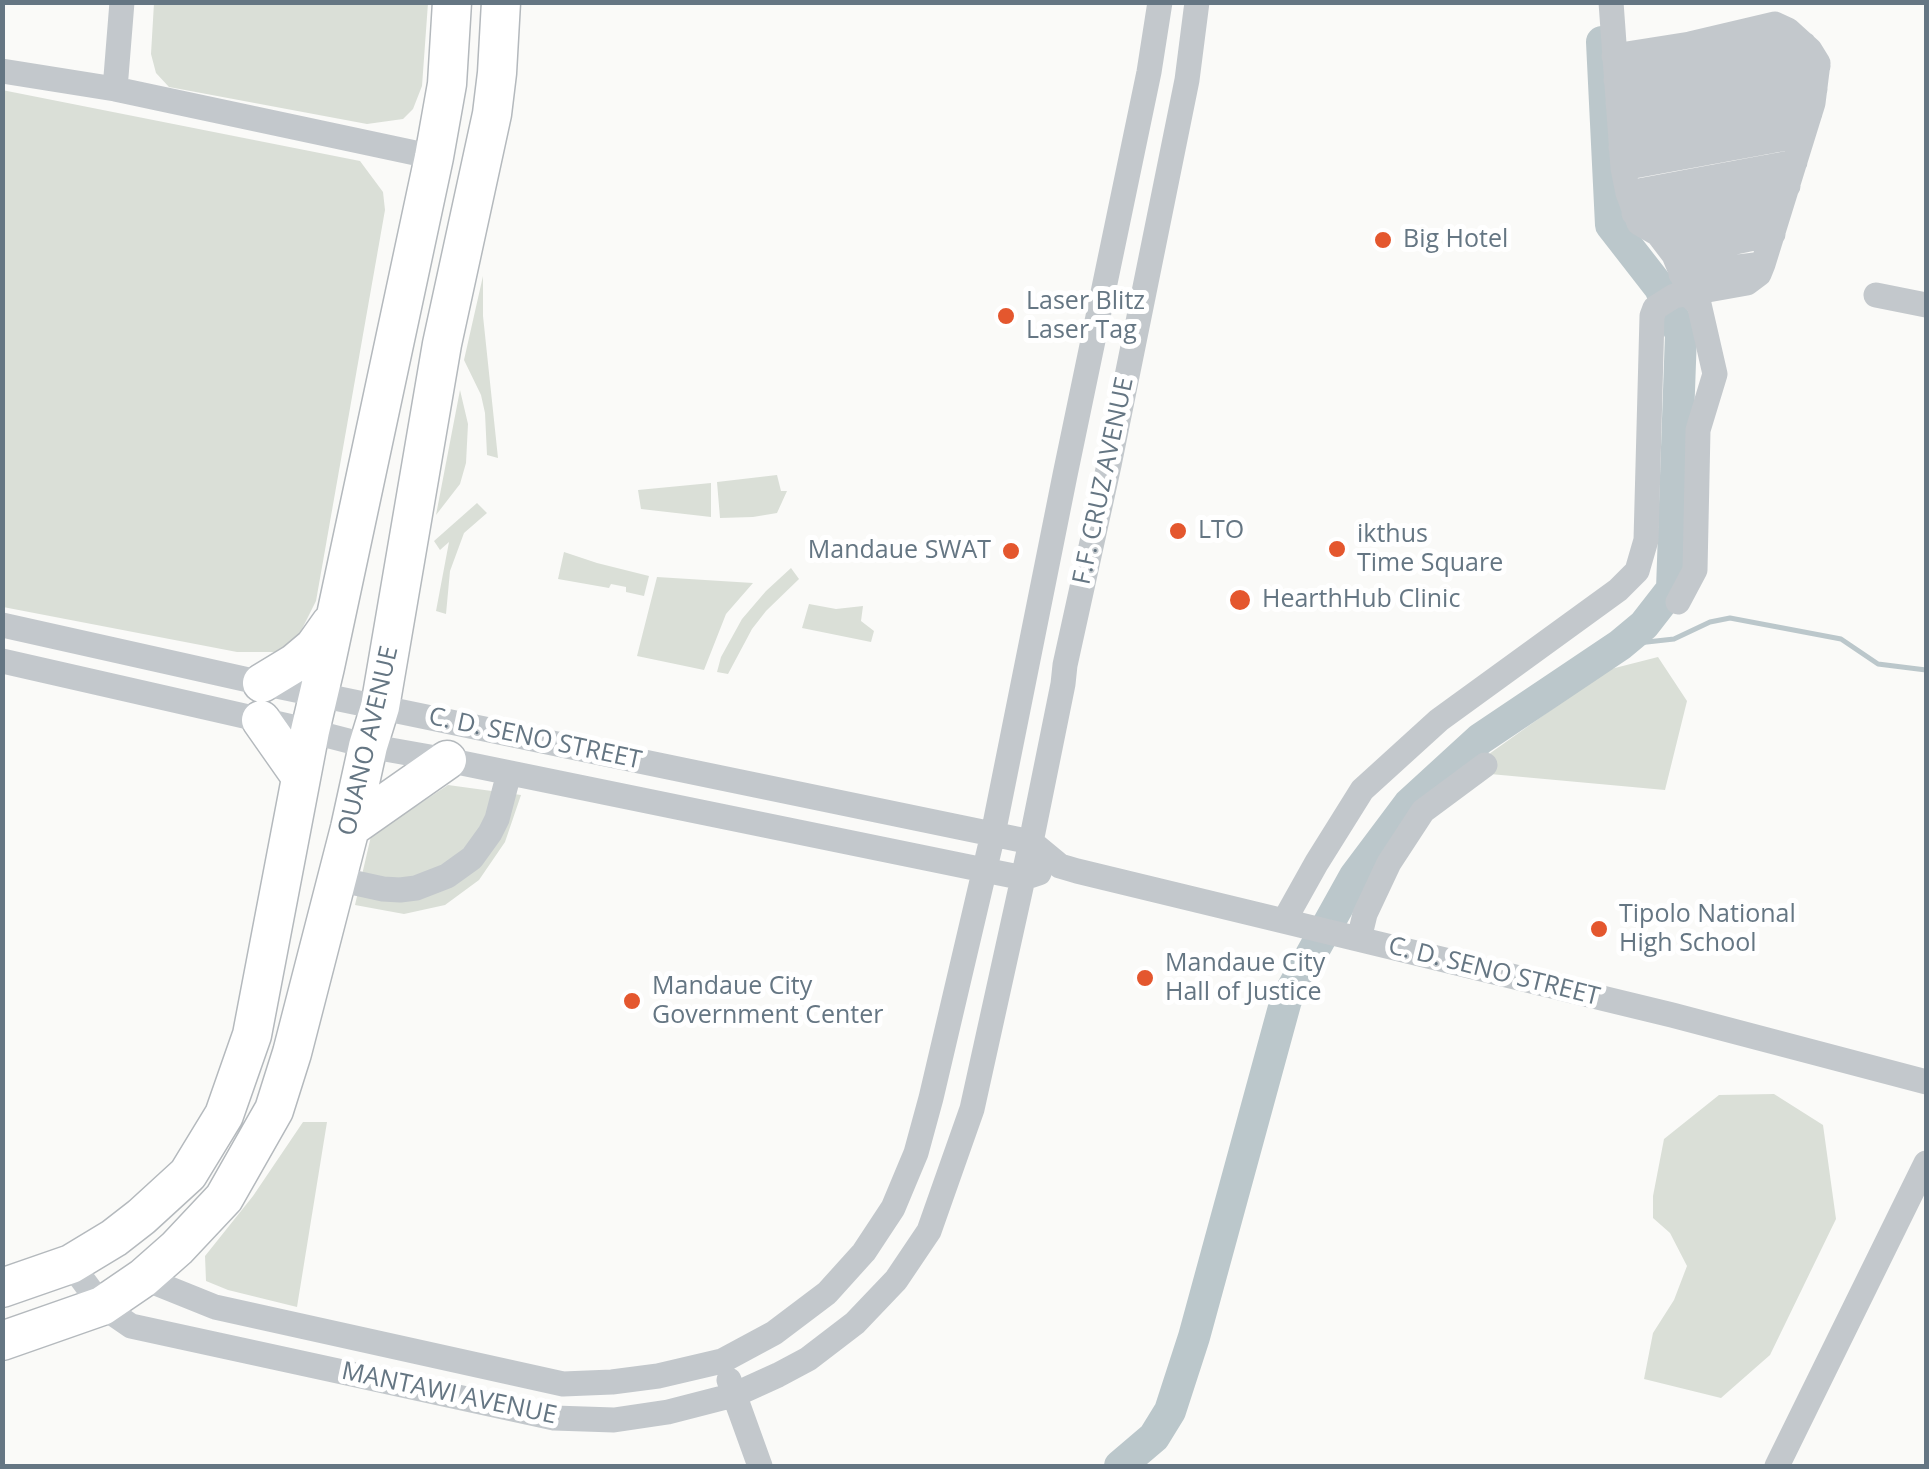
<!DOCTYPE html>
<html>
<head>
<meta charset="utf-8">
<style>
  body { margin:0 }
  #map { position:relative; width:1929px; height:1469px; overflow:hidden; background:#fafaf8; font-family:"Open Sans",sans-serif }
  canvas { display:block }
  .frame { position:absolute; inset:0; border:5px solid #657683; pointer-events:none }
</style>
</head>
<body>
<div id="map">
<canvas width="1929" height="1469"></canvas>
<div class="frame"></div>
</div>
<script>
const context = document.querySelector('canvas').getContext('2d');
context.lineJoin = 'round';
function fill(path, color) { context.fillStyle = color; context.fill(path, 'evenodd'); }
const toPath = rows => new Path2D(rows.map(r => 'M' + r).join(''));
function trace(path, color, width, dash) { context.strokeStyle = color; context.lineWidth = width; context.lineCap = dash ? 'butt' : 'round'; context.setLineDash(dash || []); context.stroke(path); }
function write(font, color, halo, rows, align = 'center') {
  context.font = font + ' "Open Sans",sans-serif'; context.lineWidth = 10; context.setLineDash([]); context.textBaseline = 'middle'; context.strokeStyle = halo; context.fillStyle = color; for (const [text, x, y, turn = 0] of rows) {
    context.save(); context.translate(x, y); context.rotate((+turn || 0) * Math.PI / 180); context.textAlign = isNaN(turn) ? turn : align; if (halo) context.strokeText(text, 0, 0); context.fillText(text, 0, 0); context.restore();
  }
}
fill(toPath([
  [154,3,428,3,422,86,413,109,403,119,367,124,169,87,156,73,151,54],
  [2,90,360,161,383,192,385,210,316,601,298,637,290,648,278,652,237,652,3,607],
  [483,276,483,316,498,458,487,455,485,413,481,395,464,360],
  [460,390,468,424,466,463,460,484,436,515],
  [777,475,781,491,787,491,777,513,753,517,720,518,717,482],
  [711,483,711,517,641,509,638,490],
  [477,503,487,513,464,533,450,571,446,614,436,611,449,542,440,550,434,541],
  [564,552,597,563,649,576,644,596,626,592,626,587,611,584,609,588,558,579],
  [791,568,799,579,766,611,752,629,728,674,717,672,721,657,742,619,766,591],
  [657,577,753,583,726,614,704,670,637,656],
  [809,604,836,609,863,606,861,621,874,631,871,642,802,628],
  [1658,657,1687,701,1665,790,1490,774,1482,759,1607,670],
  [448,785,521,795,505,842,479,880,445,905,404,914,355,905,371,836],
  [1774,1094,1823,1125,1836,1219,1770,1355,1721,1398,1644,1379,1653,1333,1674,1300,1687,1266,1670,1233,1653,1218,1653,1196,1664,1139,1719,1095],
  [303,1122,327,1122,297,1307,228,1290,206,1281,205,1256,253,1196]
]), '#dadfd7');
trace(toPath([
  [1620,645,1674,639,1710,622,1730,618,1841,639,1878,664,1926,670]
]), '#bbc7cb', 5);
trace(toPath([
  [1124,1463,1128,1466]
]), '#bbc7cb', 18);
trace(toPath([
  [1120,1466,1154,1437,1170,1411,1194,1337,1286,1000,1355,876,1409,804,1480,739,1620,645,1644,625,1672,589,1681,334,1660,288,1611,225,1602,42]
]), '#bbc7cb', 32);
const highway = toPath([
  [262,683,295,663,314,647,331,623],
  [261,720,301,777],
  [350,828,447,760],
  [2,1288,71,1264,114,1238,141,1217,188,1174,224,1115,252,1035,310,731,325,667,434,157,447,84,452,2],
  [2,1341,102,1306,143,1278,177,1248,224,1198,274,1110,292,1053,350,828,368,746,380,707,442,344,492,114,497,73,501,2]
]);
trace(highway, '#b4b9bd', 41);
trace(toPath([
  [1611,2,1623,168,1628,193,1639,223,1658,234,1674,255,1686,284,1686,293,1699,304,1715,374,1698,430,1695,570,1678,602],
  [2,71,115,89,434,157],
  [1616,80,1804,44],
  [115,89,122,2],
  [1618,103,1818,66],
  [1620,124,1815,89],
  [1621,147,1810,113],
  [1623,168,1803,135],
  [1628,193,1795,162],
  [1634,213,1788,186],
  [1658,234,1779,210],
  [1674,255,1773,234],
  [1681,274,1763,264],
  [1876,295,1926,305],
  [2,625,262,683,1031,842,1060,866,1077,871,1672,1015,1926,1082],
  [2,661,310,731,368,746,447,760,984,870,1024,878,1039,873],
  [337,879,383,889,400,890,416,888,447,876,472,858,490,833,497,819,509,773],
  [1284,921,1317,862,1362,790,1439,720,1618,590,1637,571,1646,540,1652,316,1655,308,1674,296,1747,283,1759,274,1763,264,1813,103,1818,63,1810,50,1788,30,1775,24,1690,44,1614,56],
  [1359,939,1365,914,1389,863,1423,811,1485,765],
  [71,1264,102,1306,131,1326,554,1418,614,1420,668,1412,734,1395,778,1375,808,1359,855,1323,896,1280,929,1231,972,1109,1031,842,1063,684,1065,665,1109,465,1187,80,1197,2],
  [143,1278,215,1307,563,1384,612,1382,658,1376,722,1361,774,1333,827,1293,864,1252,893,1208,916,1153,931,1098,993,834,1065,475,1149,72,1160,2],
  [729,1380,760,1466],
  [1777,1466,1926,1163]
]), '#c3c8cc', 25);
trace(highway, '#fff', 38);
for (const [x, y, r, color] of [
  [1383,240,10,"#e4572e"],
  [1006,316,10,"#e4572e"],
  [1178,531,10,"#e4572e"],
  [1337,549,10,"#e4572e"],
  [1011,551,10,"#e4572e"],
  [1240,600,12,"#e4572e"],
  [1599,929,10,"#e4572e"],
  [1145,978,10,"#e4572e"],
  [632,1001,10,"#e4572e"]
]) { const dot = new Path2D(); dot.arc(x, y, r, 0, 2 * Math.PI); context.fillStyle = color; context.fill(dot); trace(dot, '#fff', 4); }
write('25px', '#657683', '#fff', [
  ["Big Hotel",1403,240],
  ["Laser Blitz",1026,302],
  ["Laser Tag",1026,331],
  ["LTO",1198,531],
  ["ikthus",1357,535],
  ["Time Square",1357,564],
  ["Mandaue SWAT",991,551,"right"],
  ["HearthHub Clinic",1262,600],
  ["Tipolo National",1619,915],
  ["High School",1619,944],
  ["Mandaue City",1165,964],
  ["Hall of Justice",1165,993],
  ["Mandaue City",652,987],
  ["Government Center",652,1016]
], 'left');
write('25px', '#657683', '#fff', [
  ["F.F. CRUZ AVENUE",1104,481,-78],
  ["C. D. SENO STREET",535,739,12],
  ["OUANO AVENUE",369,741,-77],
  ["C. D. SENO STREET",1494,972,14],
  ["MANTAWI AVENUE",449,1394,12]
]);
</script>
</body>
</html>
